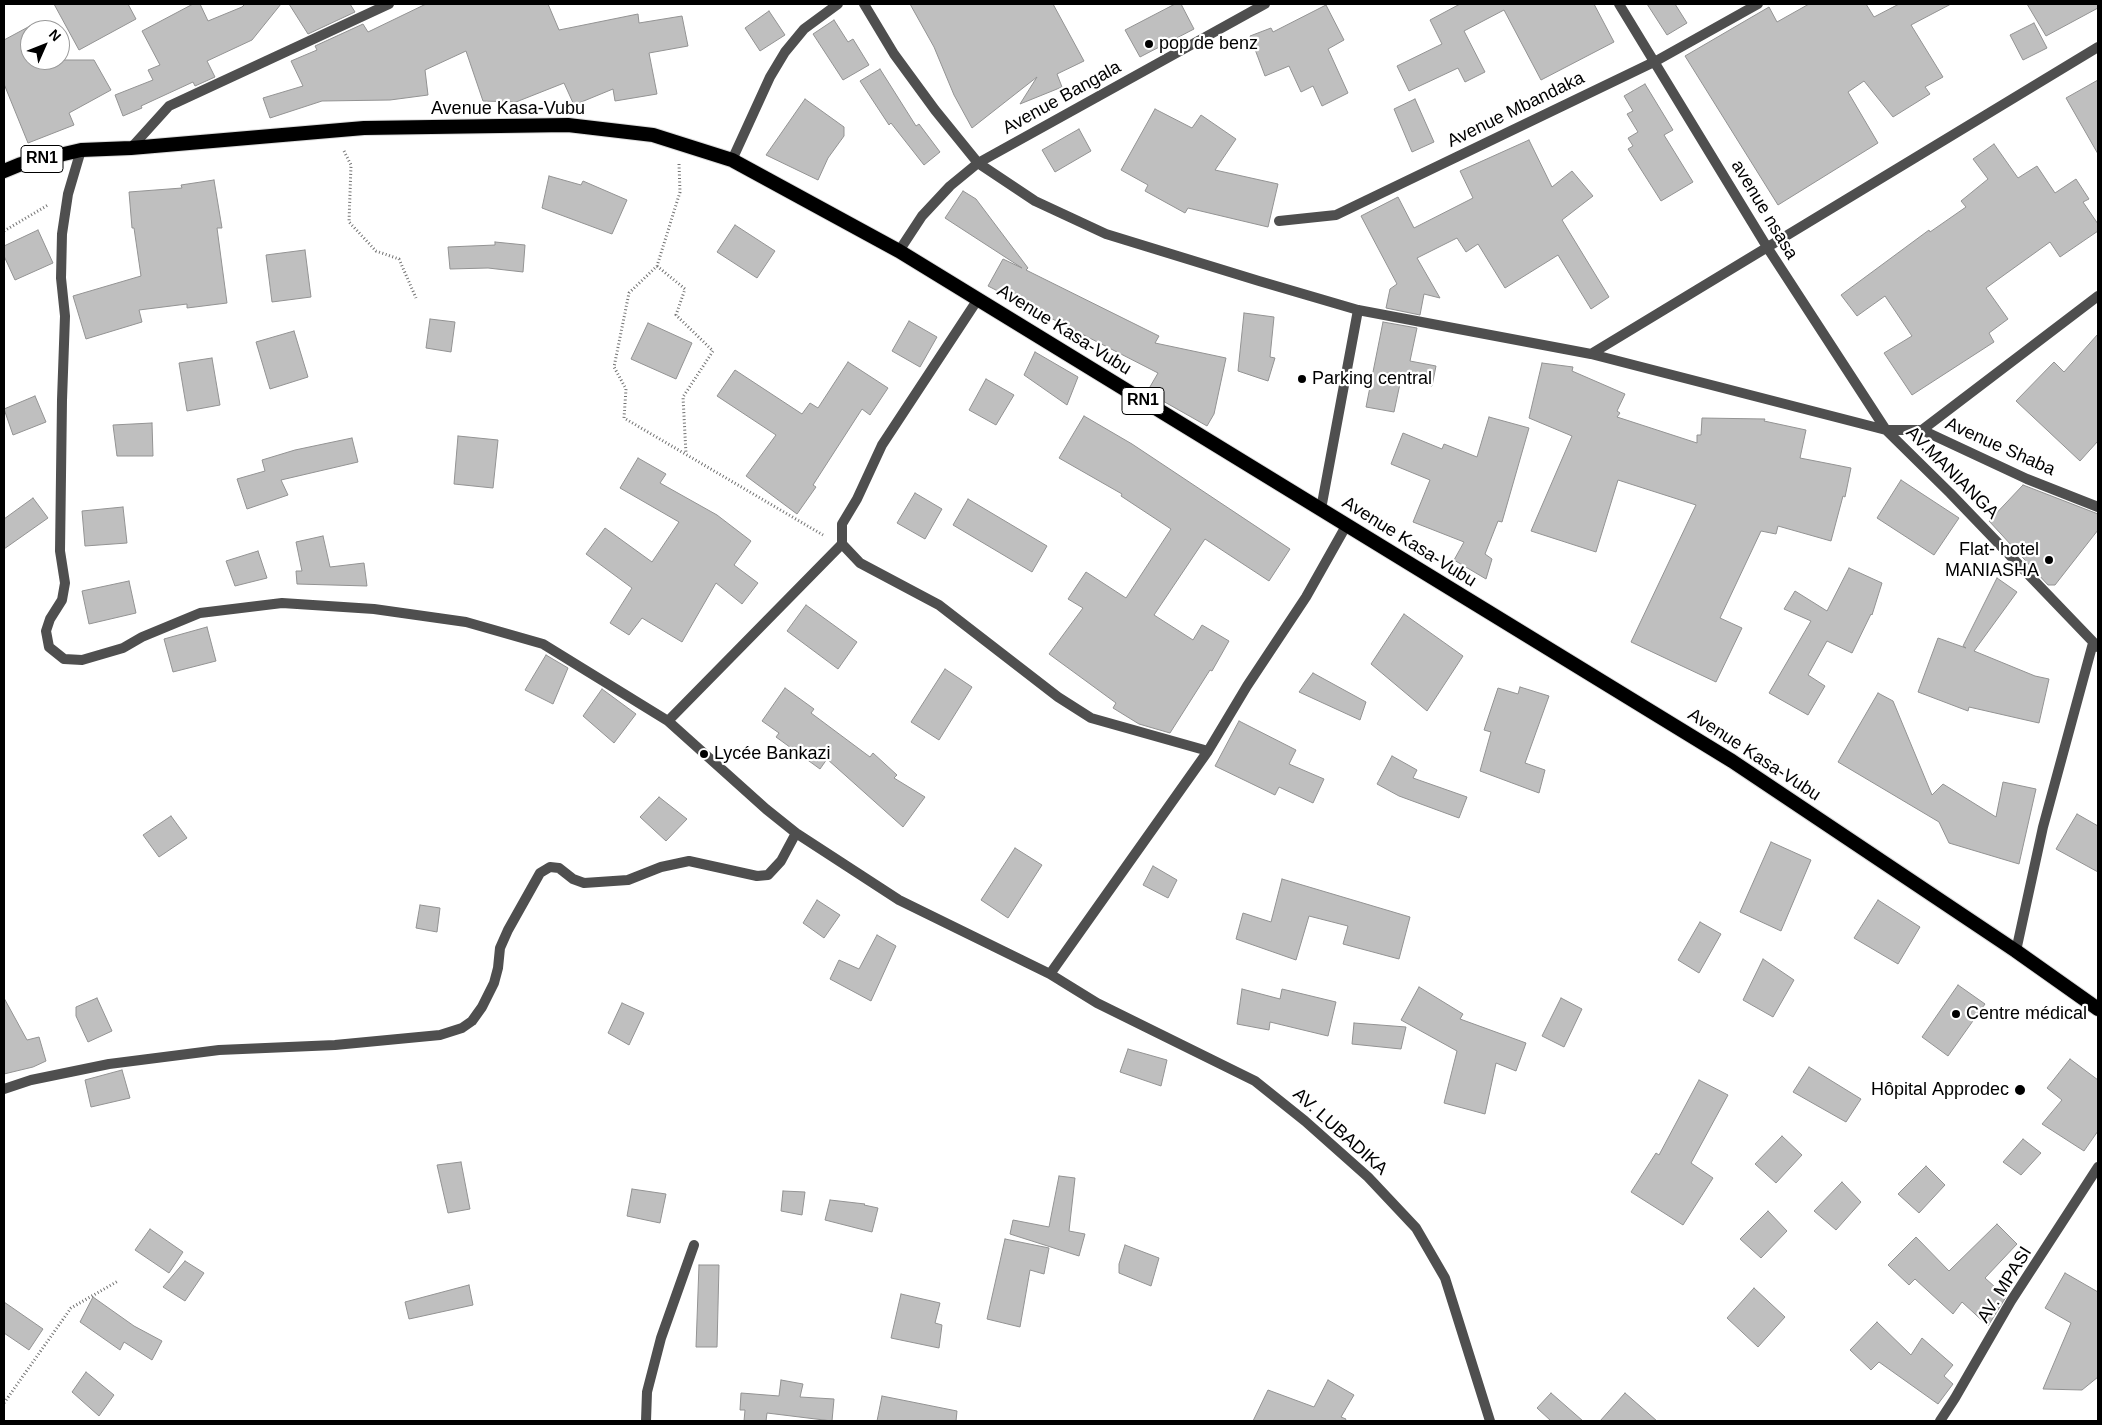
<!DOCTYPE html>
<html>
<head>
<meta charset="utf-8">
<style>
  body { margin:0 }
  #map { position:relative; width:2102px; height:1425px; overflow:hidden; background:#fff; font-family:Arial,sans-serif }
  canvas { display:block }
  .frame { position:absolute; inset:0; border:5px solid #000; pointer-events:none }
  .north { position:absolute; left:20px; top:20px; width:50px; height:50px; box-sizing:border-box; background:#fff; border:1px solid #999; border-radius:50%; rotate:46deg; font-size:14px; font-weight:700; line-height:20px; text-align:center; color:#000 }
  .north::after { content:''; display:block; margin:auto; width:18px; height:22px; background:#000; clip-path:polygon(50% 0,100% 100%,50% 72%,0 100%) }
</style>
</head>
<body>
<div id="map">
<canvas width="2102" height="1425"></canvas>
<div class="frame"></div>
<div class="north">N</div>
</div>
<script>
const context = document.querySelector('canvas').getContext('2d');
context.lineJoin = 'round';
function fill(path, color) { context.fillStyle = color; context.fill(path, 'evenodd'); }
const toPath = rows => new Path2D(rows.map(r => 'M' + r).join(''));
function trace(path, color, width, dash) { context.strokeStyle = color; context.lineWidth = width; context.lineCap = dash ? 'butt' : 'round'; context.setLineDash(dash || []); context.stroke(path); }
function write(font, color, halo, rows, align = 'center') {
  context.font = font + ' Arial,sans-serif'; context.lineWidth = 4.5; context.setLineDash([]); context.textBaseline = 'middle'; context.strokeStyle = halo; context.fillStyle = color; for (const [text, x, y, turn = 0] of rows) {
    context.save(); context.translate(x, y); context.rotate((+turn || 0) * Math.PI / 180); context.textAlign = isNaN(turn) ? turn : align; if (halo) context.strokeText(text, 0, 0); context.fillText(text, 0, 0); context.restore();
  }
}
const building = toPath([
  [54,4,128,4,136,19,79,50,54,4],
  [193,4,200,4,208,21,242,7,245,4,281,4,252,40,207,61,215,77,195,86,193,82,141,106,142,108,123,116,115,95,153,80,148,70,160,65,142,31,193,4],
  [289,4,350,4,355,12,308,34,289,4],
  [426,4,548,4,559,30,638,14,639,23,682,16,688,46,649,53,657,94,615,101,613,89,574,105,564,83,516,102,483,101,466,51,425,70,428,95,390,100,322,101,270,118,263,98,303,86,291,61,317,50,315,46,363,24,368,32,426,4],
  [910,4,1053,4,1084,61,1057,74,1062,87,1020,104,1037,77,972,128,954,95,934,47,910,4],
  [1175,4,1181,4,1194,29,1140,57,1125,30,1175,4],
  [1460,4,1594,4,1614,42,1541,80,1504,10,1464,31,1485,72,1465,82,1458,68,1409,91,1397,66,1442,44,1430,20,1460,4],
  [1647,4,1675,4,1687,23,1667,35,1647,4],
  [1809,4,1866,4,1874,17,1899,4,1951,4,1911,25,1943,77,1925,87,1930,94,1893,117,1864,81,1848,92,1878,143,1778,205,1685,56,1769,7,1777,22,1809,4],
  [2027,4,2098,4,2098,8,2046,36,2027,4],
  [1326,5,1344,40,1328,49,1348,93,1322,106,1313,86,1301,92,1289,66,1265,76,1250,36,1271,28,1273,32,1326,5],
  [769,11,785,35,760,51,745,28,769,11],
  [834,20,848,42,853,39,869,65,843,80,813,34,834,20],
  [2034,23,2047,48,2023,60,2010,35,2034,23],
  [30,26,30,60,94,60,111,90,69,113,74,125,28,143,4,84,4,40,30,26],
  [880,69,916,126,919,124,940,152,924,165,891,123,889,125,860,81,880,69],
  [2098,80,2098,154,2066,98,2098,80],
  [1645,84,1673,130,1664,135,1693,182,1661,201,1628,149,1633,146,1628,138,1638,132,1627,114,1633,111,1624,96,1645,84],
  [805,99,844,127,844,136,828,158,818,180,766,155,805,99],
  [1415,99,1434,142,1412,152,1394,109,1415,99],
  [1155,109,1192,128,1201,115,1236,139,1215,170,1278,184,1268,227,1188,208,1185,213,1145,191,1148,185,1121,170,1155,109],
  [1079,129,1091,151,1055,172,1042,150,1079,129],
  [1529,140,1552,187,1572,171,1593,196,1562,220,1609,297,1591,309,1558,255,1505,288,1478,244,1466,252,1457,238,1417,258,1440,298,1424,294,1420,315,1386,308,1390,289,1397,284,1361,216,1398,197,1414,228,1473,198,1460,171,1529,140],
  [1994,144,2018,178,2037,166,2055,193,2076,179,2089,199,2083,202,2098,224,2098,231,2060,257,2050,242,1986,288,2008,319,1989,333,1994,342,1912,395,1884,353,1912,336,1885,296,1857,316,1841,295,1929,230,1930,232,1966,207,1961,201,1988,179,1973,159,1994,144],
  [549,176,581,185,583,181,627,200,612,234,542,208,549,176],
  [214,180,222,228,217,228,227,303,187,308,187,304,139,310,142,322,86,339,73,296,141,276,134,228,132,228,129,192,182,188,181,185,214,180],
  [963,191,976,199,1028,268,1026,270,1159,336,1155,343,1226,358,1214,414,1207,426,1147,392,1158,373,988,286,1003,259,1022,268,945,218,963,191],
  [735,225,775,251,757,278,717,252,735,225],
  [38,230,53,263,15,280,4,256,4,246,38,230],
  [495,242,525,245,523,272,488,268,450,269,448,247,495,245,495,242],
  [305,250,311,297,272,302,266,255,305,250],
  [1244,313,1274,317,1270,357,1275,358,1268,381,1238,371,1244,313],
  [430,319,455,322,451,352,426,348,430,319],
  [909,321,937,337,920,367,892,351,909,321],
  [1383,322,1417,328,1410,361,1436,366,1432,386,1401,379,1394,412,1366,407,1383,322],
  [648,323,692,343,676,379,631,359,648,323],
  [294,331,308,377,270,389,256,342,294,331],
  [2098,334,2098,441,2080,461,2016,401,2054,362,2064,372,2098,334],
  [1035,352,1078,377,1067,405,1024,375,1035,352],
  [212,358,220,405,187,411,179,363,212,358],
  [848,362,888,388,870,415,862,409,813,485,816,487,797,514,746,476,776,435,717,396,735,370,802,414,810,403,818,408,848,362],
  [1542,363,1573,367,1572,371,1625,394,1617,411,1620,413,1617,417,1697,443,1697,435,1701,435,1702,418,1765,419,1764,421,1806,430,1800,458,1851,468,1845,497,1843,496,1831,541,1778,526,1776,534,1761,531,1720,618,1742,628,1716,682,1631,642,1696,505,1618,480,1596,552,1531,531,1572,436,1529,418,1542,363],
  [986,379,1014,395,996,425,969,410,986,379],
  [35,396,46,422,13,435,4,409,35,396],
  [1084,416,1132,444,1290,549,1269,581,1205,539,1154,615,1193,640,1202,625,1229,641,1212,671,1210,670,1170,733,1139,724,1113,708,1116,703,1049,654,1083,608,1068,599,1086,572,1126,598,1171,529,1121,496,1122,494,1059,458,1084,416],
  [1489,417,1529,428,1502,522,1498,521,1485,554,1492,559,1486,579,1454,560,1464,542,1413,522,1430,480,1391,464,1403,433,1442,449,1444,444,1477,457,1489,417],
  [152,423,153,456,117,456,113,425,152,423],
  [458,436,498,440,493,488,454,484,458,436],
  [352,438,358,462,281,480,288,495,247,509,237,479,265,471,262,460,295,450,352,438],
  [638,458,666,474,660,483,717,515,751,541,734,565,758,583,742,604,716,583,682,642,642,618,629,635,610,623,632,588,586,554,605,528,652,562,679,522,620,488,638,458],
  [1901,480,1959,518,1934,555,1877,518,1901,480],
  [2023,485,2098,514,2098,530,2055,585,2048,585,1989,521,2023,485],
  [915,493,942,509,925,539,897,523,915,493],
  [33,498,48,518,4,549,4,519,33,498],
  [968,499,1047,546,1032,572,953,525,968,499],
  [123,507,127,543,85,546,82,511,123,507],
  [323,536,330,567,364,563,367,586,297,584,296,571,302,571,296,542,323,536],
  [258,551,267,578,235,586,226,561,258,551],
  [1849,568,1882,583,1872,615,1871,614,1852,653,1827,641,1808,675,1825,686,1808,715,1769,693,1811,621,1784,609,1795,591,1827,611,1849,568],
  [1997,578,2017,592,1974,651,2035,676,2049,679,2039,723,1969,707,1968,711,1918,692,1938,638,1966,648,1963,646,1997,578],
  [129,581,136,613,89,624,82,591,129,581],
  [806,605,857,642,838,669,787,631,806,605],
  [1404,614,1463,656,1427,711,1371,664,1404,614],
  [207,627,216,661,173,672,164,639,207,627],
  [546,655,568,668,553,704,525,690,546,655],
  [945,669,972,687,939,740,911,722,945,669],
  [1313,673,1366,702,1360,720,1299,692,1313,673],
  [1520,687,1549,696,1525,763,1545,770,1539,793,1480,771,1491,732,1484,730,1498,688,1518,694,1520,687],
  [785,688,814,709,811,713,870,757,873,753,897,775,894,778,925,797,903,827,827,759,820,769,776,737,779,733,762,721,785,688],
  [602,689,636,714,614,743,583,716,602,689],
  [1878,693,1893,701,1932,795,1943,784,1996,817,2003,782,2036,789,2019,864,1949,843,1939,822,1838,762,1878,693],
  [1239,721,1296,750,1289,764,1324,779,1313,803,1279,787,1275,795,1215,766,1239,721],
  [1392,756,1417,770,1413,778,1467,797,1459,818,1399,796,1377,784,1392,756],
  [659,797,687,819,666,841,640,817,659,797],
  [2077,814,2098,826,2098,872,2056,849,2077,814],
  [171,816,187,838,159,857,143,835,171,816],
  [1771,842,1811,860,1781,931,1740,912,1771,842],
  [1015,848,1042,865,1008,918,981,900,1015,848],
  [1153,866,1177,880,1168,898,1143,885,1153,866],
  [1282,879,1410,917,1399,959,1343,944,1348,926,1309,916,1296,960,1236,939,1243,913,1271,922,1282,879],
  [817,900,840,915,824,938,803,923,817,900],
  [1878,900,1920,927,1898,964,1854,938,1878,900],
  [420,905,440,908,437,932,416,928,420,905],
  [1700,922,1721,934,1699,973,1678,960,1700,922],
  [877,935,896,946,871,1001,830,979,839,960,859,969,877,935],
  [1763,959,1794,980,1773,1017,1743,1000,1763,959],
  [1958,985,1985,1004,1948,1056,1922,1037,1958,985],
  [1419,987,1463,1014,1460,1019,1526,1043,1516,1071,1496,1063,1485,1114,1444,1103,1457,1051,1401,1020,1419,987],
  [1242,989,1280,999,1282,989,1336,1002,1328,1036,1270,1022,1269,1030,1237,1024,1242,989],
  [4,998,27,1040,39,1037,46,1061,33,1067,4,1074,4,998],
  [97,998,112,1031,88,1042,76,1016,76,1007,97,998],
  [1561,998,1582,1009,1564,1047,1542,1036,1561,998],
  [622,1003,644,1013,629,1045,608,1033,622,1003],
  [1354,1023,1406,1027,1401,1049,1352,1044,1354,1023],
  [1128,1049,1167,1060,1161,1086,1120,1072,1128,1049],
  [2070,1059,2098,1080,2098,1131,2084,1151,2042,1124,2062,1100,2047,1088,2070,1059],
  [1809,1067,1861,1099,1846,1122,1793,1092,1809,1067],
  [122,1070,130,1098,91,1107,85,1080,122,1070],
  [1699,1080,1728,1095,1691,1163,1713,1178,1683,1225,1631,1192,1656,1153,1659,1155,1699,1080],
  [1782,1136,1802,1155,1776,1183,1755,1164,1782,1136],
  [2023,1139,2041,1153,2021,1175,2003,1162,2023,1139],
  [461,1162,470,1209,448,1213,437,1165,461,1162],
  [1926,1166,1945,1185,1919,1213,1898,1194,1926,1166],
  [1059,1176,1075,1178,1069,1231,1085,1234,1079,1256,1010,1234,1013,1220,1049,1227,1059,1176],
  [1842,1182,1861,1202,1836,1230,1814,1211,1842,1182],
  [632,1189,666,1194,660,1223,627,1216,632,1189],
  [783,1191,805,1192,802,1215,781,1211,783,1191],
  [830,1200,865,1204,864,1205,878,1208,872,1232,825,1220,830,1200],
  [1768,1211,1787,1231,1761,1258,1740,1239,1768,1211],
  [1997,1224,2017,1244,1985,1278,2006,1297,1988,1326,1962,1302,1953,1314,1915,1279,1909,1285,1888,1265,1916,1237,1949,1271,1997,1224],
  [150,1229,183,1252,169,1273,135,1250,150,1229],
  [1005,1239,1049,1248,1044,1274,1030,1270,1020,1327,987,1319,1005,1239],
  [1125,1245,1159,1258,1151,1286,1119,1273,1119,1264,1125,1245],
  [185,1261,204,1273,185,1301,163,1287,185,1261],
  [699,1265,719,1265,717,1347,696,1347,699,1265],
  [2065,1273,2098,1292,2098,1377,2082,1390,2043,1389,2071,1323,2045,1308,2065,1273],
  [469,1285,473,1305,409,1319,405,1302,469,1285],
  [1754,1288,1785,1317,1758,1347,1727,1318,1754,1288],
  [901,1294,940,1303,935,1323,942,1325,939,1348,891,1338,901,1294],
  [93,1297,134,1326,162,1341,152,1360,124,1342,120,1350,80,1322,93,1297],
  [4,1302,43,1329,29,1350,4,1333,4,1302],
  [1877,1322,1911,1355,1922,1338,1953,1365,1944,1376,1953,1384,1938,1404,1879,1362,1871,1370,1850,1350,1877,1322],
  [86,1372,114,1395,99,1416,72,1392,86,1372],
  [781,1380,803,1384,800,1397,834,1399,832,1421,767,1413,766,1421,744,1421,745,1410,740,1410,741,1393,779,1396,781,1380],
  [1328,1380,1354,1395,1341,1417,1346,1419,1345,1421,1253,1421,1268,1390,1314,1407,1328,1380],
  [1551,1393,1583,1421,1551,1421,1537,1408,1551,1393],
  [1625,1393,1657,1421,1600,1421,1625,1393],
  [882,1396,957,1411,956,1421,877,1421,882,1396]
]);
fill(building, '#bfbfbf');
trace(building, '#939393', 1);
const trunk = toPath([
  [4,171,21,164,81,150,131,148,364,128,568,125,653,135,732,160,899,251,1732,761,2016,951,2098,1009]
]);
trace(trunk, '#dbdbdb', 16);
trace(toPath([
  [344,151,351,165,349,222,376,251,399,259,416,298],
  [679,164,680,192,657,266,629,293,614,367,626,389,624,418,823,535],
  [4,231,48,205],
  [657,266,685,289,676,315,713,351,683,397,686,454],
  [4,1403,71,1308,118,1281]
]), '#717171', 3, [1, 2.5]);
trace(toPath([
  [864,4,894,54,935,110,978,163,1035,201,1106,234,1259,281,1358,310,1591,354,1886,430,1922,430,2027,479,2098,507],
  [1619,4,1767,247,1886,430,1950,493,2098,647],
  [131,148,169,106,389,4],
  [81,150,68,194,62,234,61,278,65,316,62,400,60,551,65,583,62,600,50,619,46,631,49,647,64,659,82,660,123,648,142,637,200,613,282,603,374,609,466,622,543,644,668,721,766,809,796,833,899,900,1050,974,1097,1003,1255,1081,1305,1121,1368,1177,1416,1228,1445,1278,1490,1421],
  [732,160,770,77,785,52,804,29,838,4],
  [1279,221,1336,215,1656,61,1758,4],
  [899,251,922,216,950,186,978,163,1265,4],
  [1591,354,2098,47],
  [1922,430,2098,296],
  [1321,509,1358,310],
  [842,544,860,563,939,605,1058,697,1091,718,1208,751],
  [668,721,842,544,842,524,857,499,882,445,978,299],
  [2016,951,2043,827,2093,643],
  [1050,974,1208,751,1247,686,1306,597,1346,526],
  [4,1089,31,1080,109,1064,219,1050,335,1045,440,1035,462,1028,472,1021,482,1007,494,983,498,968,500,948,508,930,540,873,550,867,559,868,573,879,584,883,628,880,661,867,689,861,757,876,768,875,781,861,796,833],
  [646,1421,647,1392,661,1338,694,1245],
  [1940,1421,1955,1398,2011,1301,2098,1167]
]), '#4f4f4f', 10);
trace(trunk, '#000', 14);
for (const [x, y, r, color] of [
  [1149,44,5,"#000"],
  [1302,379,5,"#000"],
  [2049,560,5,"#000"],
  [704,754,5,"#000"],
  [1956,1014,5,"#000"],
  [2020,1090,6,"#000"]
]) { const dot = new Path2D(); dot.arc(x, y, r, 0, 2 * Math.PI); context.fillStyle = color; context.fill(dot); trace(dot, '#fff', 2); }
for (const [x, y, w] of [
  [42,159,42],
  [1143,401,42]
]) { const box = new Path2D(); box.roundRect(x - w / 2, y - 13.5, w, 27, 4); context.fillStyle = '#fff'; context.fill(box); trace(box, '#000', 1); }
write('bold 16px', '#000', null, [
  ["RN1",42,159],
  ["RN1",1143,401]
]);
write('18px', '#000', '#fff', [
  ["pop de benz",1159,44],
  ["Parking central",1312,379],
  ["Flat- hotel",2039,550,"right"],
  ["MANIASHA",2039,571,"right"],
  ["Lycée Bankazi",714,754],
  ["Centre médical",1966,1014],
  ["Hôpital Approdec",2009,1090,"right"]
], 'left');
write('18px', '#000', '#fff', [
  ["Avenue Bangala",1062,98,-29],
  ["Avenue Kasa-Vubu",508,109],
  ["Avenue Mbandaka",1516,110,-26],
  ["avenue nsasa",1764,210,59],
  ["Avenue Kasa-Vubu",1064,330,32],
  ["Avenue Shaba",2000,447,24],
  ["AV.MANIANGA",1952,473,45],
  ["Avenue Kasa-Vubu",1409,542,32],
  ["Avenue Kasa-Vubu",1754,755,33],
  ["AV. LUBADIKA",1340,1132,42],
  ["AV. MPASI",2005,1285,-58]
]);
</script>
</body>
</html>
